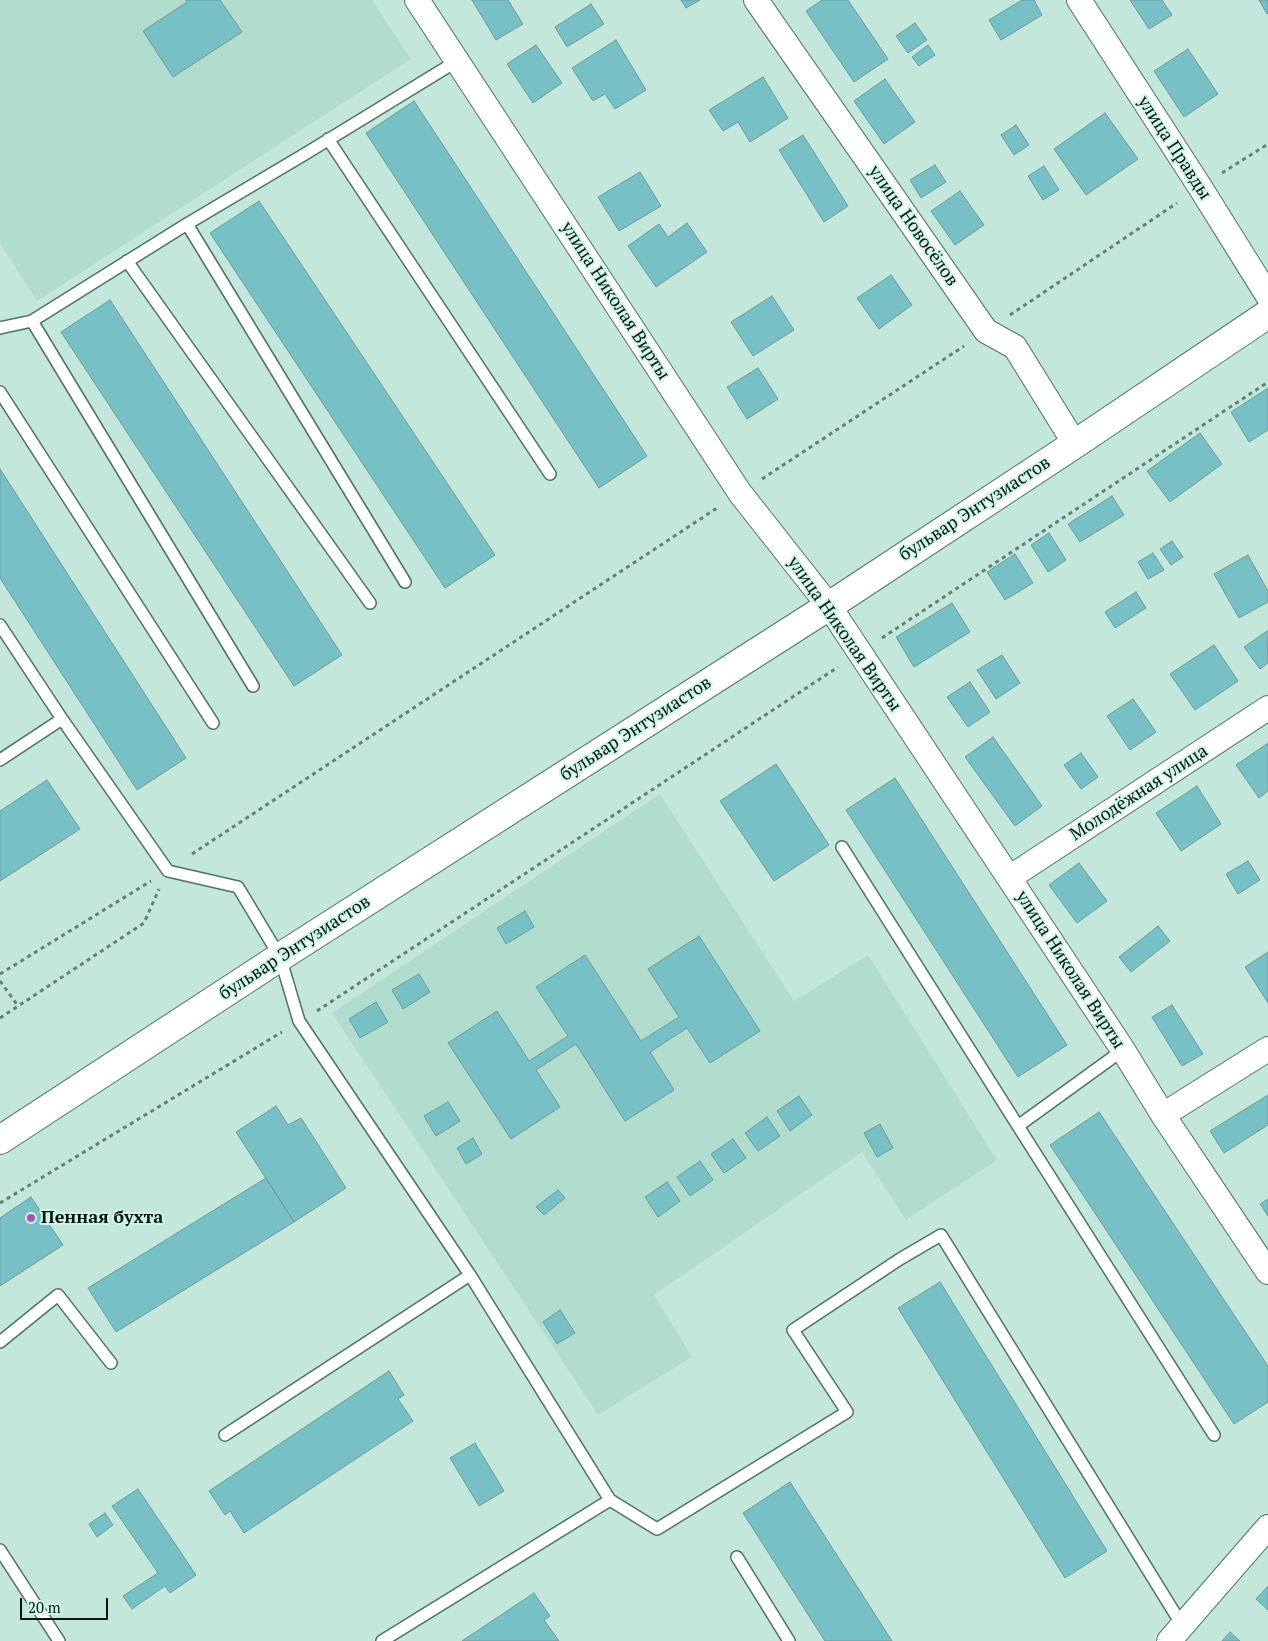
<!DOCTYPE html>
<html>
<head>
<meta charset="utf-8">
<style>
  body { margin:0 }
  #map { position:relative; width:1268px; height:1641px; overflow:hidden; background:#c3e8db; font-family:"PT Serif",serif }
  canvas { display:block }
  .scale { position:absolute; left:20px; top:1598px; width:88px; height:22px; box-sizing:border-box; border:2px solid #071511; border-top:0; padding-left:6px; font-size:15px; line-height:18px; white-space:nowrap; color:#071511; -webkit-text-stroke:4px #d0f6e8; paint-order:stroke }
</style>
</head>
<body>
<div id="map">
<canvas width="1268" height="1641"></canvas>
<div class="scale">20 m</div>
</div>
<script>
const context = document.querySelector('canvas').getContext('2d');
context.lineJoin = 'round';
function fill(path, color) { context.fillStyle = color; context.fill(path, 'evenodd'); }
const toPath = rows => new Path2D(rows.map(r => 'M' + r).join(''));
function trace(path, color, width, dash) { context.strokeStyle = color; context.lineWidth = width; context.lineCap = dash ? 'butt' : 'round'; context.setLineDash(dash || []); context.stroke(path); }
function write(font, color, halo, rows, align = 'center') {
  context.font = font + ' "PT Serif",serif'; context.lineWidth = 4; context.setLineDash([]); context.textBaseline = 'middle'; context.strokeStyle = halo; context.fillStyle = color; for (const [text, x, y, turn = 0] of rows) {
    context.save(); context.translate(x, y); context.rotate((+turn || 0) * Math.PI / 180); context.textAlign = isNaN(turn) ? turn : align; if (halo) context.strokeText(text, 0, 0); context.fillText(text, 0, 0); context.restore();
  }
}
fill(toPath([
  [0,0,372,0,411,59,37,301,0,243],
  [660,794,794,1001,868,955,997,1160,906,1220,862,1152,654,1295,692,1357,598,1415,332,1013]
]), '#b0ddce');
const building = toPath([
  [186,0,220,0,242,32,173,77,143,31,187,2,186,0],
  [472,0,508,0,523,24,496,40,472,0],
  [681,0,700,0,686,8,681,0],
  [822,0,848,0,888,59,854,82,806,11,822,0],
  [1022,0,1034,0,1042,15,1001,40,989,20,1022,0],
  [1130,0,1162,0,1172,15,1149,29,1130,0],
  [1259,0,1268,0,1268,13,1267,14,1259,0],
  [591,4,604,24,567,47,555,27,591,4],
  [915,23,927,40,908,53,896,36,915,23],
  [616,40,646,90,615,109,605,94,593,101,572,68,616,40],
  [536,45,562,83,533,103,507,64,536,45],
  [928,45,935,55,919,66,912,57,928,45],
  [1188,49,1218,94,1184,117,1154,71,1188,49],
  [763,77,788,118,750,142,738,122,723,131,709,110,763,77],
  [885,79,915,122,884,144,854,101,885,79],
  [414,101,647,456,599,488,366,133,414,101],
  [1105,113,1138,159,1086,195,1054,149,1105,113],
  [1016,125,1029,145,1014,155,1001,135,1016,125],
  [803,135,848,206,824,222,779,150,803,135],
  [935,165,946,182,921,198,910,180,935,165],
  [1044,166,1059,190,1043,200,1028,176,1044,166],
  [640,172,661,206,619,231,598,197,640,172],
  [960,191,984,225,955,245,931,211,960,191],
  [259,201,495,555,445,588,210,233,259,201],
  [687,223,707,252,656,287,628,246,659,224,668,237,687,223],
  [891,275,912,305,879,329,857,298,891,275],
  [772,296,794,330,753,356,731,322,772,296],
  [110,300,342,655,294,686,61,332,110,300],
  [758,368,778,399,747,419,727,387,758,368],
  [1268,388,1268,430,1249,442,1231,412,1268,388],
  [1200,433,1222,464,1170,502,1147,471,1200,433],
  [0,469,186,758,137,790,0,578,0,469],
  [1112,496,1124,515,1080,542,1068,524,1112,496],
  [1049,533,1066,560,1048,572,1031,545,1049,533],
  [1172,541,1183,557,1171,565,1160,549,1172,541],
  [1153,553,1164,570,1148,579,1138,562,1153,553],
  [1015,554,1033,583,1005,600,987,572,1015,554],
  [1248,555,1268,591,1268,602,1239,618,1214,574,1248,555],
  [1136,592,1146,608,1115,628,1105,612,1136,592],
  [952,603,970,632,914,667,896,637,952,603],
  [1267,631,1268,663,1260,669,1244,647,1267,631],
  [1214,645,1238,681,1195,710,1170,674,1214,645],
  [1002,655,1020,683,996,699,977,670,1002,655],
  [970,682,990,712,968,727,947,697,970,682],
  [1133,699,1156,732,1130,750,1107,716,1133,699],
  [993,737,1042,806,1015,826,965,757,993,737],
  [1268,743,1268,791,1259,798,1236,765,1268,743],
  [1081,753,1098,777,1081,789,1064,765,1081,753],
  [776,764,829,845,774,881,720,801,776,764],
  [895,778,1067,1045,1018,1077,846,810,895,778],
  [47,780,80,829,0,881,0,811,47,780],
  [1197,786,1221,824,1181,851,1156,813,1197,786],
  [1248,861,1260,880,1238,894,1226,874,1248,861],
  [1079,863,1107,901,1077,923,1049,885,1079,863],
  [525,911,534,927,506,944,497,928,525,911],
  [1158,926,1170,941,1131,972,1119,957,1158,926],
  [699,936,760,1031,710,1063,687,1028,650,1052,674,1090,625,1121,576,1044,536,1070,560,1107,511,1139,448,1043,497,1011,529,1061,568,1036,536,987,585,955,641,1041,679,1017,648,969,699,936],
  [1268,952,1268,1003,1245,967,1268,952],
  [419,974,430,992,403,1009,392,990,419,974],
  [376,1002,388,1022,360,1038,349,1019,376,1002],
  [1172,1005,1203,1054,1182,1066,1152,1017,1172,1005],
  [1268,1095,1268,1125,1224,1153,1210,1131,1268,1095],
  [799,1096,812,1115,790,1131,777,1111,799,1096],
  [448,1102,460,1121,436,1136,424,1116,448,1102],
  [276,1106,288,1125,301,1118,346,1188,294,1222,236,1132,276,1106],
  [1099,1112,1268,1366,1268,1402,1234,1424,1050,1145,1099,1112],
  [767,1117,780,1136,758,1151,745,1133,767,1117],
  [880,1124,893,1148,877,1157,864,1133,880,1124],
  [473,1138,482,1154,466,1164,457,1148,473,1138],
  [733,1139,746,1158,724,1173,711,1154,733,1139],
  [700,1161,713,1180,690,1196,677,1177,700,1161],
  [266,1178,294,1222,116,1332,88,1288,266,1178],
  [667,1182,680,1201,658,1217,645,1197,667,1182],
  [558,1190,565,1198,544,1215,536,1207,558,1190],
  [31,1197,63,1245,0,1286,0,1218,31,1197],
  [1268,1199,1268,1216,1260,1204,1268,1199],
  [940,1282,1107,1551,1065,1578,898,1308,940,1282],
  [560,1310,575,1333,557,1344,543,1322,560,1310],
  [389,1371,404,1395,398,1399,413,1421,244,1533,230,1511,225,1515,209,1491,389,1371],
  [475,1443,504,1491,479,1506,450,1458,475,1443],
  [790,1482,892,1641,825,1641,743,1513,790,1482],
  [138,1489,196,1575,170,1593,165,1586,132,1609,123,1596,158,1573,112,1506,138,1489],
  [105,1513,113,1525,97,1537,89,1524,105,1513],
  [1268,1586,1268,1610,1256,1599,1268,1586],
  [534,1593,550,1616,544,1620,559,1641,462,1641,534,1593],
  [1230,1632,1240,1641,1222,1641,1230,1632]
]);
fill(building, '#77c1c6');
trace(building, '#73999c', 1);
const service = toPath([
  [328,139,550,474],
  [187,224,405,582],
  [127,261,370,603],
  [32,321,253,686],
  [0,328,32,321,187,224,305,154,457,61],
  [0,392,213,723],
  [0,625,62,719,168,871,238,887,280,957,299,1021,470,1275,610,1500,382,1641],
  [0,760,62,719],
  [842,847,1018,1126,1123,1050],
  [1018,1126,1214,1435],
  [0,1342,58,1295,111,1363],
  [225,1435,470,1275],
  [610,1500,657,1529,847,1412,793,1330,900,1259,941,1235,1182,1625],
  [0,1550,59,1641],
  [737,1557,789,1641]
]);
const minor = toPath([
  [417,0,740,493,829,606,1123,1050,1163,1115,1268,1272],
  [756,0,986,331,1015,347,1075,444],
  [1079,0,1200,187,1268,296],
  [1009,878,1268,708],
  [1163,1115,1268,1049],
  [1169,1641,1268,1527]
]);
const secondary = toPath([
  [0,1140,280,957,829,606,1075,444,1268,314]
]);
trace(service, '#4f7166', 14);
trace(minor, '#4f7166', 26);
trace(secondary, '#4f7166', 30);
trace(toPath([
  [1222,173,1268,144],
  [1010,315,1177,203],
  [762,479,964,346],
  [882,638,1268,382],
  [192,854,717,508],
  [0,974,151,881],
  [0,981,18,1006],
  [317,1011,838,667],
  [0,1018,144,923,159,889],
  [0,1203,282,1032]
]), '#668077', 3, [4, 4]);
trace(service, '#fff', 11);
trace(minor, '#fff', 24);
trace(secondary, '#fff', 28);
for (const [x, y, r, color] of [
  [31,1218,5,"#ad51bc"]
]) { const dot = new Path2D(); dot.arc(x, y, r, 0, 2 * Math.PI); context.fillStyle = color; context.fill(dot); trace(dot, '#d0f6e8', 2); }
write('18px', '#071511', '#d0f6e8', [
  ["улица Правды",1174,148,57],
  ["улица Новосёлов",913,226,55],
  ["улица Николая Вирты",615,301,57],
  ["бульвар Энтузиастов",975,509,-33],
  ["улица Николая Вирты",844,634,55],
  ["бульвар Энтузиастов",636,729,-33],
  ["Молодёжная улица",1139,793,-33],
  ["бульвар Энтузиастов",295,948,-33],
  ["улица Николая Вирты",1070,970,57]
]);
write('bold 18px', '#071511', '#d0f6e8', [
  ["Пенная бухта",41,1218]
], 'left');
</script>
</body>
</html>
